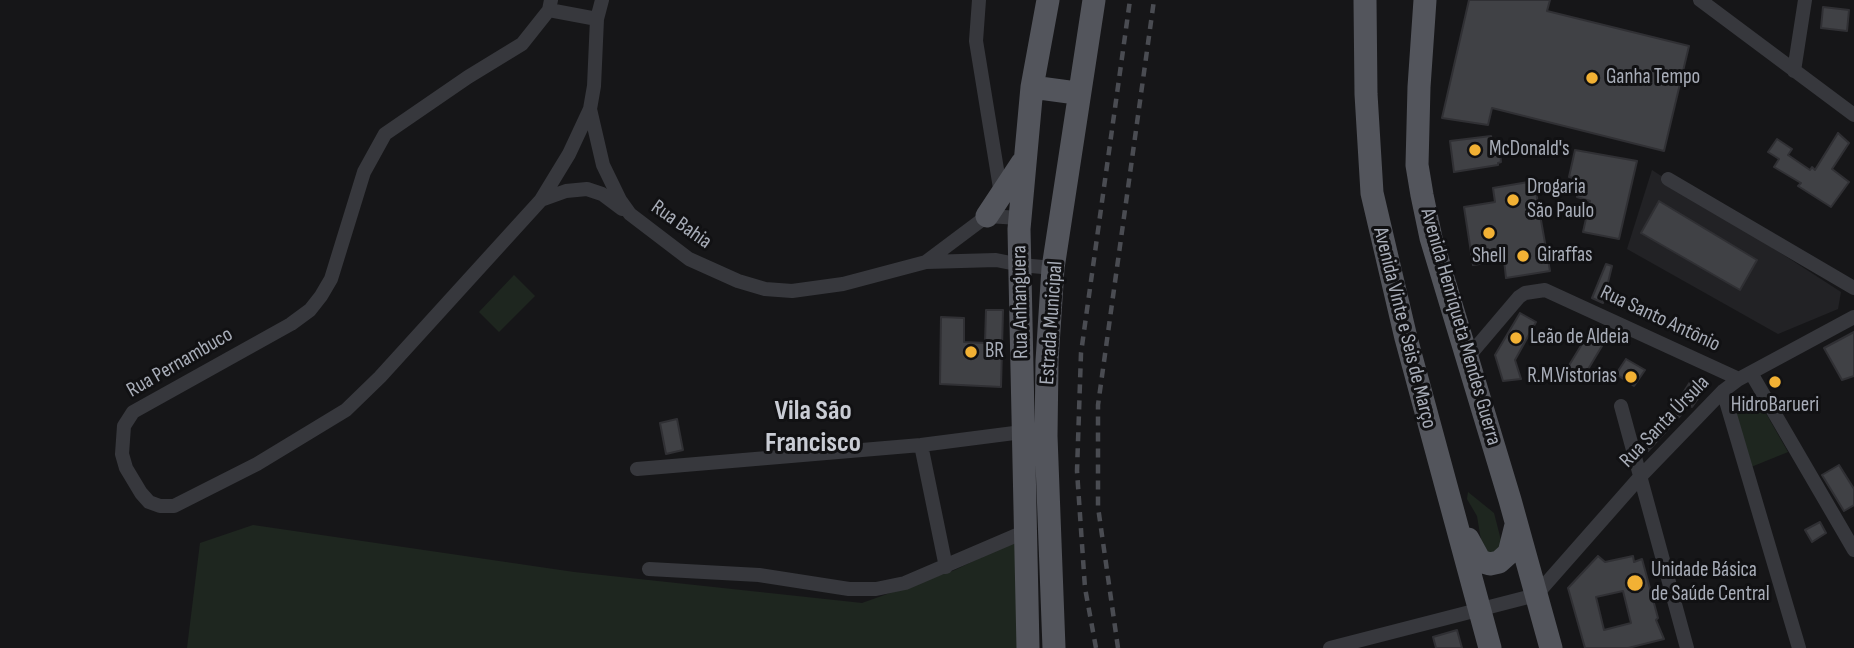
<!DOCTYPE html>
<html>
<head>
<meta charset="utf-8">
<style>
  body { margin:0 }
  canvas { display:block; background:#161618 }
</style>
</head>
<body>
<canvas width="1854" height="648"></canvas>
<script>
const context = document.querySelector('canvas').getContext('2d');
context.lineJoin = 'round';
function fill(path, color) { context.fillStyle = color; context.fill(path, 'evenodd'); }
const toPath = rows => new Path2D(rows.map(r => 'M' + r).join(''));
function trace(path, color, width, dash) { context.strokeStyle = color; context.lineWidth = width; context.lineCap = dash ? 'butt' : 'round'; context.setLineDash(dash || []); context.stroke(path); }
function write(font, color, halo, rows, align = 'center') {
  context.font = font + ' "Sofia Sans Condensed",sans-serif'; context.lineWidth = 6; context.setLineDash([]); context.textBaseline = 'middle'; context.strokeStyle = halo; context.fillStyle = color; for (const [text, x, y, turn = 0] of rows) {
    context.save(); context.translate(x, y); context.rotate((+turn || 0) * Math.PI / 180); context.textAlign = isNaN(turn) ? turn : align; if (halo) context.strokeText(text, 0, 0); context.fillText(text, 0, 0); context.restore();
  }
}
fill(toPath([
  [1652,170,1841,292,1838,309,1778,334,1627,249]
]), '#222225');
fill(toPath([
  [514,275,535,296,499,332,479,312],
  [1760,403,1788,452,1751,467,1733,409],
  [1468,492,1494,513,1505,556,1483,552,1477,516,1467,499],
  [253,525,574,572,862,603,955,570,1017,540,1022,648,187,648,200,543]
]), '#1e261f');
const building = toPath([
  [1469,0,1550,0,1547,11,1689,46,1664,151,1492,108,1488,125,1442,118,1469,0],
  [1823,7,1849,10,1847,31,1821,28,1823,7],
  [1838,133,1849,143,1832,169,1849,182,1831,207,1798,186,1801,183,1774,167,1779,159,1768,152,1777,139,1792,149,1788,155,1810,170,1812,167,1815,170,1838,133],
  [1491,136,1493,145,1499,144,1501,162,1498,163,1498,165,1454,172,1450,141,1491,136],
  [1575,150,1637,161,1619,239,1583,232,1590,201,1577,197,1577,187,1572,186,1574,178,1569,177,1575,150],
  [1534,181,1550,271,1506,278,1504,260,1473,265,1464,207,1495,202,1493,188,1534,181],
  [1659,201,1757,260,1740,290,1641,233,1659,201],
  [1606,264,1612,266,1603,303,1592,298,1606,264],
  [986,310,1003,310,1001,387,940,384,941,317,964,318,964,342,985,343,986,310],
  [1520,313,1536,322,1515,360,1521,379,1503,381,1495,355,1520,313],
  [1593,326,1608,336,1584,376,1568,367,1593,326],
  [1854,332,1854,376,1842,380,1824,348,1854,332],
  [1626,359,1645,370,1634,386,1616,374,1626,359],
  [1692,379,1706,387,1692,407,1690,405,1648,451,1640,440,1676,404,1692,379],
  [677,419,683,450,666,454,660,423,677,419],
  [1839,465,1854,489,1854,505,1844,511,1822,475,1839,465],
  [1820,522,1826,533,1812,542,1805,530,1820,522],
  [1598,556,1605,562,1633,556,1634,562,1642,559,1658,618,1656,620,1664,639,1628,648,1585,648,1568,588,1598,556],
  [1623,591,1631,623,1604,630,1596,597,1623,591],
  [1457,630,1462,648,1436,648,1433,637,1457,630]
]);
fill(building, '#404145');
trace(building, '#303034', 2);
trace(toPath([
  [551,0,549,10,522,44,468,77,385,134,364,172,331,279,321,296,310,310,291,324,133,412,124,426,122,454,126,468,141,493,149,502,160,506,174,506,257,464,346,410,380,377,541,200,569,154,590,109],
  [602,0,597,19,594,86,590,109,603,165,620,200,630,214,689,259,738,281,765,289,792,291,843,284,926,262,996,260,1021,265,1053,268],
  [979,0,976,41,1001,194],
  [1700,0,1854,115],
  [549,10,597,19],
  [1794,71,1805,0],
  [1668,179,1854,288],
  [541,200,566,191,587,189,602,194,622,209],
  [927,261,987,216,1020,218],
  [1468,357,1519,297,1525,293,1545,290,1739,379],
  [1751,373,1854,550],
  [1723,391,1799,648],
  [1621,406,1687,648],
  [921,445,946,567],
  [637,469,921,445,1022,432],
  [649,569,759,575,849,589,876,589,905,583,1024,532],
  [1330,648,1536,595,1640,477,1723,391,1739,379,1854,317]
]), '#37383d', 14);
trace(toPath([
  [1365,0,1366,94,1372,193,1406,338,1490,648],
  [1425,0,1419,87,1417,165,1422,195,1431,238,1510,500,1551,648],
  [1032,87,1069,92],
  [987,216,1022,163],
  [1468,539,1480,561,1490,564,1499,562,1509,553,1516,525],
  [1028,648,1019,229,1032,87,1048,0],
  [1054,648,1046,436,1047,361,1053,268,1094,0]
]), '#53555c', 23);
trace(toPath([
  [1096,648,1085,588,1077,471,1081,353,1130,0],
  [1118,648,1098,507,1098,405,1154,0]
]), '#4a4c52', 4.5, [9, 7]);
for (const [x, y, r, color] of [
  [1592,78,7,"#f2b134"],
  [1475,150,7,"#f2b134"],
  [1513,200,7,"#f2b134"],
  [1489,233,7,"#f2b134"],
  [1523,256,7,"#f2b134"],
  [1516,338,7,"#f2b134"],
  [971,352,7,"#f2b134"],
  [1631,377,7,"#f2b134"],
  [1775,382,7,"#f2b134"],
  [1635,583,9,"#f2b134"]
]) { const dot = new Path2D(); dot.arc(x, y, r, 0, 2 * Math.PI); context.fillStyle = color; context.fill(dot); trace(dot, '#111113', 2.5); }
write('21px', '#a8adb8', '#111113', [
  ["Ganha Tempo",1606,78],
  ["McDonald's",1489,150],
  ["Drogaria",1527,188],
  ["São Paulo",1527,212],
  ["Giraffas",1537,256],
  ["Shell",1489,257,"center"],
  ["Leão de Aldeia",1530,338],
  ["BR",985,352],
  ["R.M.Vistorias",1617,377,"right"],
  ["HidroBarueri",1775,406,"center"],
  ["Unidade Básica",1651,571],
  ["de Saúde Central",1651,595]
], 'left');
write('21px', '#a8adb8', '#111113', [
  ["Rua Bahia",681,225,35],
  ["Rua Anhanguera",1021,302,-91],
  ["Rua Santo Antônio",1660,319,25],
  ["Estrada Municipal",1052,323,-86],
  ["Avenida Henriqueta Mendes Guerra",1460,327,74],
  ["Avenida Vinte e Seis de Março",1404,328,76],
  ["Rua Pernambuco",180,363,-30],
  ["Rua Santa Úrsula",1665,422,-46]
]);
write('bold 28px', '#c9ccd4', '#111113', [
  ["Vila São",813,412],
  ["Francisco",813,444]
]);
</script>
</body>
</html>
